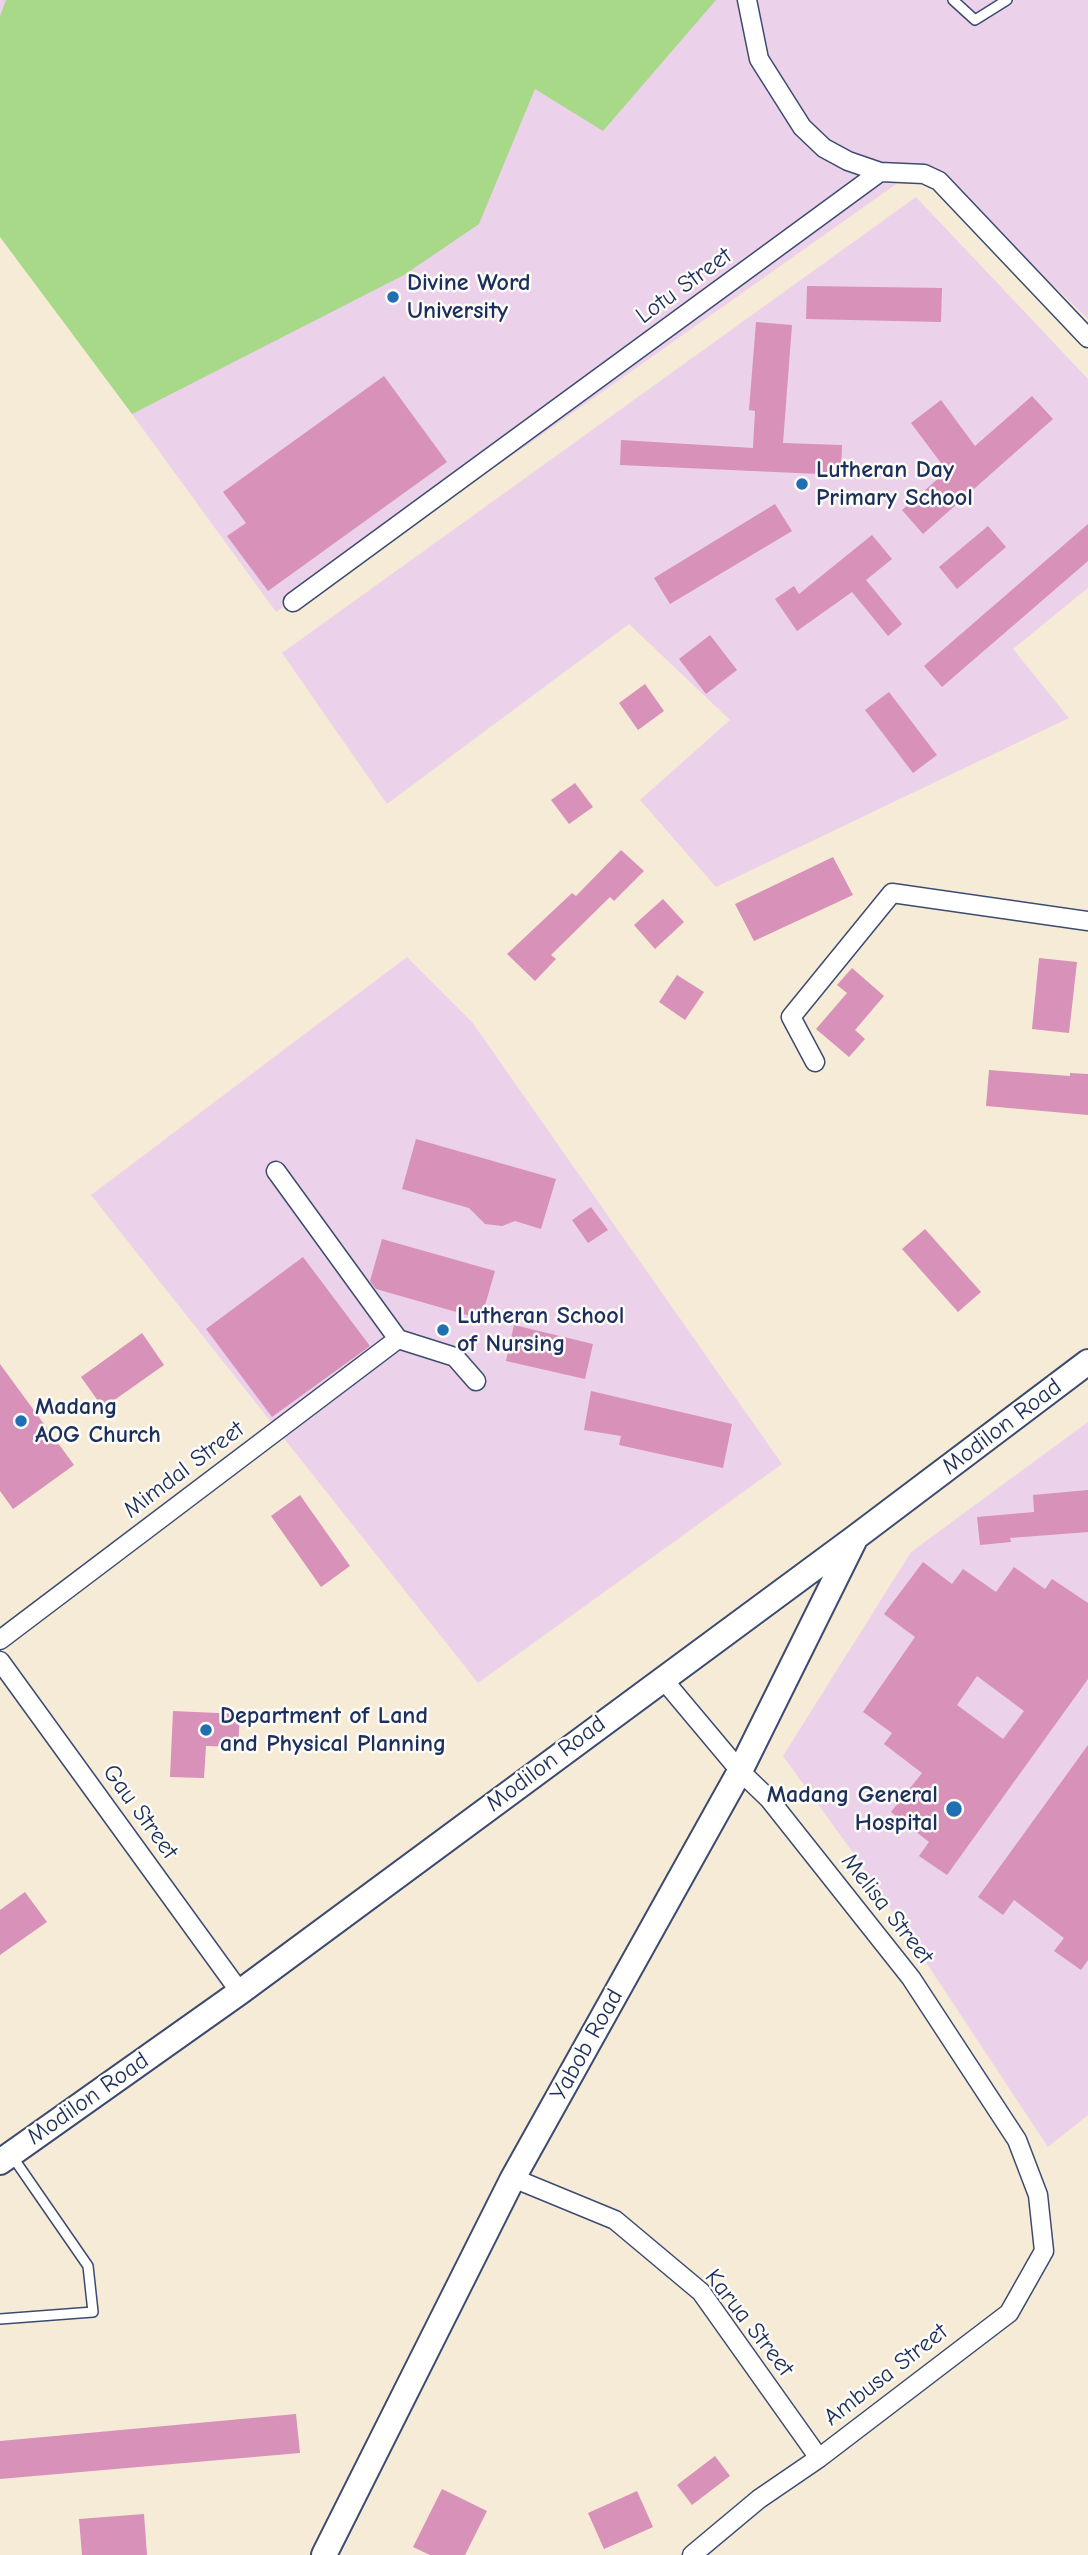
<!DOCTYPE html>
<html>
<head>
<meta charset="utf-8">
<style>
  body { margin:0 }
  canvas { display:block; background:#f6ebd7 }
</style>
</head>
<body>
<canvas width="1088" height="2555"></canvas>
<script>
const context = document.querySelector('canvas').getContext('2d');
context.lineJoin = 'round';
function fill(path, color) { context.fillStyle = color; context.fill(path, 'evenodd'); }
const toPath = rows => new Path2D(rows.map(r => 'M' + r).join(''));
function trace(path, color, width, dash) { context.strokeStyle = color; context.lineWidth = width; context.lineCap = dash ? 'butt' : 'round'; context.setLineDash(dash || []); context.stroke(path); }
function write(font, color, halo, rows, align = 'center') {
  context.font = font + ' "Comic Neue",sans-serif'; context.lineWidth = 5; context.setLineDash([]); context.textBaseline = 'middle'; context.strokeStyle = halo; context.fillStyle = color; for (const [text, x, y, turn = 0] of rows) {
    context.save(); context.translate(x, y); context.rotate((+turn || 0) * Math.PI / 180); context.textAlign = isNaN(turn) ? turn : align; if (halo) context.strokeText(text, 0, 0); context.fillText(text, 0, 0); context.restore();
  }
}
fill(toPath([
  [0,0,1088,0,1088,319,926,163,523,448,276,612,132,414,0,223],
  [916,197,1088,379,1088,588,1013,649,1069,718,716,887,640,800,730,720,629,624,387,804,282,653],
  [407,957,472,1022,782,1464,478,1683,91,1195],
  [1088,1422,1088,2115,1048,2147,859,1861,783,1756,911,1552]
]), '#ecd1ea');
fill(toPath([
  [6,0,716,0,603,131,535,89,479,224,404,275,132,414,0,237,0,16]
]), '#a8d988');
fill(toPath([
  [807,286,942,288,941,322,806,319],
  [756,322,792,325,783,443,842,445,841,475,620,465,621,440,753,448,755,411,749,410],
  [384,376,447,462,268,591,227,536,246,523,223,492],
  [1032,396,1053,419,923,534,902,510,947,471,911,423,941,400,975,446],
  [775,504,792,531,670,604,654,578],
  [1088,524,1088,561,942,687,924,666],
  [988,526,1006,547,957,589,939,567],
  [872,535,892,559,866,580,902,624,888,636,852,592,797,631,775,599,794,586,799,594],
  [710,635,737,670,706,694,679,659],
  [645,684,664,711,638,730,619,703],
  [889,692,937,755,913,773,865,710],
  [575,783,593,807,569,824,551,800],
  [621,850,644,871,614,901,610,897,551,955,556,959,535,981,507,954,572,893,576,896],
  [833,857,853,895,754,941,735,904],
  [663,899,684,922,655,949,634,925],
  [1039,958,1077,962,1069,1033,1032,1029],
  [852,968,884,996,855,1030,865,1039,849,1057,816,1029,847,993,837,985],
  [677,975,704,992,685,1020,659,1002],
  [989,1070,1070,1076,1070,1073,1088,1074,1088,1115,986,1106],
  [416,1139,556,1179,541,1229,515,1221,502,1226,485,1224,469,1208,402,1189],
  [591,1207,608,1230,588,1243,572,1220],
  [925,1229,981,1292,958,1312,902,1249],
  [382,1239,495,1271,481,1319,376,1289,370,1281],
  [303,1257,370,1346,272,1417,206,1329],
  [514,1325,593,1344,585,1379,506,1361],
  [142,1333,164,1365,103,1408,81,1377],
  [0,1364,74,1465,13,1509,0,1491],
  [591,1391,732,1424,723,1468,619,1445,621,1436,584,1430],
  [1088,1490,1088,1532,1010,1538,1011,1542,980,1545,977,1517,1034,1512,1033,1495],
  [300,1495,350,1566,321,1587,271,1516],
  [923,1562,952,1584,963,1569,996,1592,1014,1567,1045,1589,1052,1579,1088,1603,1088,1679,947,1875,919,1856,929,1842,891,1812,922,1773,884,1744,892,1733,863,1712,915,1637,884,1614],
  [977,1676,1024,1711,1003,1739,957,1705],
  [173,1711,240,1714,238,1747,206,1746,204,1778,170,1777],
  [1088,1745,1088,1960,1081,1970,1054,1951,1064,1938,1014,1900,1003,1915,978,1897],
  [25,1892,47,1922,0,1955,0,1910],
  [296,2414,300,2453,0,2479,0,2441],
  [715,2456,730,2476,692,2505,677,2485],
  [442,2489,487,2511,465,2555,430,2555,413,2547],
  [637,2491,653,2527,604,2549,588,2513],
  [144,2514,147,2555,82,2555,79,2519]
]), '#d891b9');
const lane = toPath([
  [953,0,975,20,1007,0],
  [0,2319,93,2312,88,2266,12,2156]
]);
const street = toPath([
  [747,0,759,59,802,127,824,148,848,161,880,172],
  [293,602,880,172,924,174,939,181,1088,338],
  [815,1062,791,1017,892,893,1088,921],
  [276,1171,398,1339,455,1357,476,1381],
  [0,1640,398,1339],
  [0,1661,240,1992],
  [662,1678,740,1771,769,1799,911,1978,1017,2140,1038,2195,1044,2251,1009,2313,819,2458,759,2499,692,2555],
  [513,2178,615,2220,701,2292,819,2458]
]);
const secondary = toPath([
  [0,2162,240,1992,856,1537,1088,1362],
  [324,2555,513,2178,740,1771,854,1541]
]);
trace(lane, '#3c4b70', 12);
trace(street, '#3c4b70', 21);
trace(secondary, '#3c4b70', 28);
trace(lane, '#fff', 9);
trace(street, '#fff', 18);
trace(secondary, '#fff', 24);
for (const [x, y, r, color] of [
  [393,297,7,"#1f6fb2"],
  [802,484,7,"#1f6fb2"],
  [443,1330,7,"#1f6fb2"],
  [21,1421,7,"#1f6fb2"],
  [206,1730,7,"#1f6fb2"],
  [954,1809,9,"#1f6fb2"]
]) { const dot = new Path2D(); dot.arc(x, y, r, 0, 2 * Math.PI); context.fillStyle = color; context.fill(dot); trace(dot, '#fdfcf7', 2.5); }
write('bold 24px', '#1b2f5e', '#fdfcf7', [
  ["Divine Word",407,283],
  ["University",407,311],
  ["Lutheran Day",816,470],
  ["Primary School",816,498],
  ["Lutheran School",457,1316],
  ["of Nursing",457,1344],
  ["Madang",35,1407],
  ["AOG Church",35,1435],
  ["Department of Land",220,1716],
  ["and Physical Planning",220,1744],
  ["Madang General",938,1795,"right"],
  ["Hospital",938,1823,"right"]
], 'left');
write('24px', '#1b2f5e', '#fdfcf7', [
  ["Lotu Street",684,286,-36],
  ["Modilon Road",1002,1427,-37],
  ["Mimdal Street",184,1470,-37],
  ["Modilon Road",546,1764,-37],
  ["Gau Street",140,1812,54],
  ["Melisa Street",887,1909,52],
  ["Yabob Road",587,2045,-61],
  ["Modilon Road",88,2099,-35],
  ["Karua Street",749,2323,52],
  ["Ambusa Street",886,2375,-38]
]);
</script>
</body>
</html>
